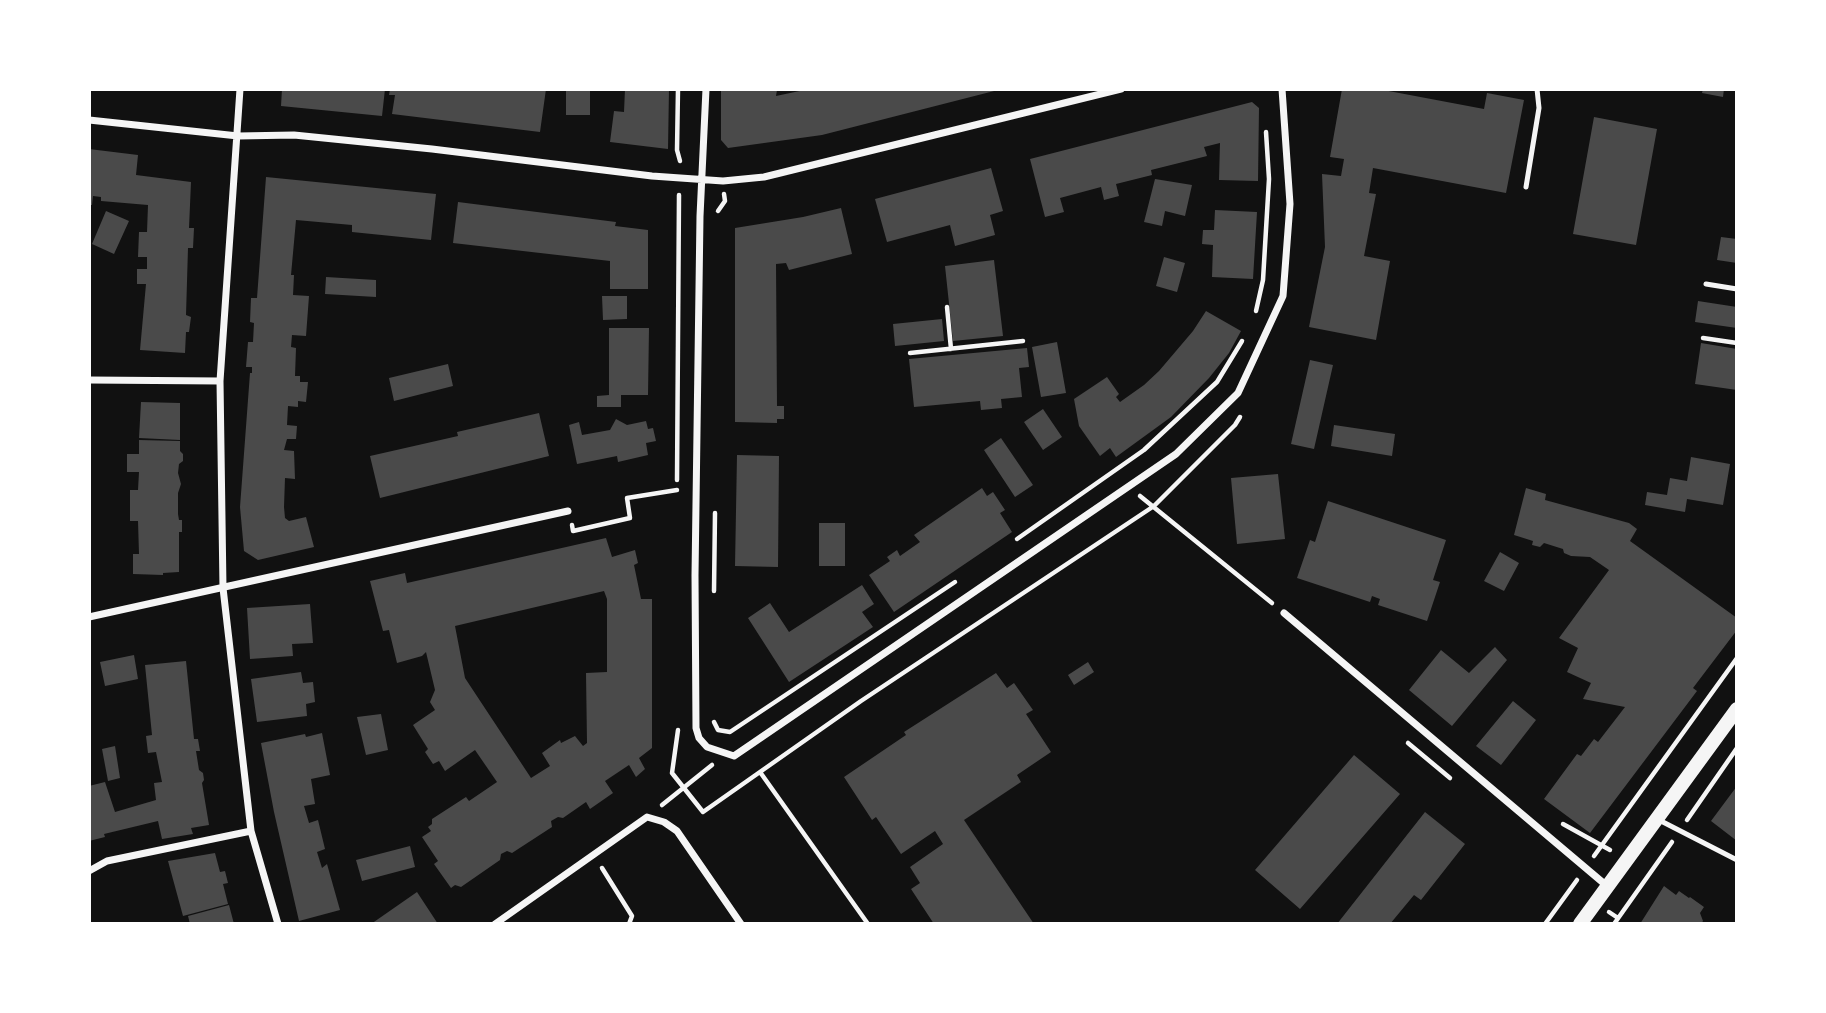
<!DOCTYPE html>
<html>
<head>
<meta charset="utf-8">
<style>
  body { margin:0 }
  #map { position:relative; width:1826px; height:1013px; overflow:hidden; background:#111; font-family:"PT Sans Narrow",sans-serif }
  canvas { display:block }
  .frame { position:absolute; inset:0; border:91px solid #fff; pointer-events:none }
</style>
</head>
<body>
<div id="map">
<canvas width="1826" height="1013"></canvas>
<div class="frame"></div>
</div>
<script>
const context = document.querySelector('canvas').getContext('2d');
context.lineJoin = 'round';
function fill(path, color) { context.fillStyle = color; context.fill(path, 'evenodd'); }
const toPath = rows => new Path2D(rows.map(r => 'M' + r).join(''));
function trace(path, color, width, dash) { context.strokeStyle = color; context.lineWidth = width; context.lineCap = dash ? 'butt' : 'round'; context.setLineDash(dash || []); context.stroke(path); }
fill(toPath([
  [282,89,385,89,382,116,281,106],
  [390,89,546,89,540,132,392,114,395,95,389,95],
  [625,89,669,89,668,149,610,142,614,111,624,112],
  [721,89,777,90,776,96,809,89,998,90,822,135,728,148,721,140],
  [1342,89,1378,89,1484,109,1487,93,1524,100,1506,193,1373,168,1369,193,1376,194,1364,256,1390,261,1376,340,1309,327,1325,247,1322,174,1341,176,1344,159,1330,157],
  [1703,89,1724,89,1723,97,1702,93],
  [566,91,590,91,590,115,566,115],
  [1252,102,1259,108,1258,181,1219,180,1220,143,1204,147,1207,156,1151,170,1152,175,1116,184,1119,196,1104,200,1101,187,1060,198,1064,212,1045,217,1030,159],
  [1594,117,1657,129,1636,245,1573,234],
  [89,149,138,155,136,175,191,182,189,228,194,228,193,248,188,248,186,315,191,317,189,332,186,332,185,353,140,350,146,284,137,284,137,269,147,269,147,257,138,257,139,232,147,232,148,205,101,201,101,197,93,196,92,205,89,205],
  [991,168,1003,211,990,215,995,235,955,246,950,225,887,242,875,199],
  [266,177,436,194,431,240,352,232,352,225,296,220,291,275,294,275,293,295,309,296,306,336,292,335,291,347,296,348,295,376,300,376,300,382,308,382,306,402,298,401,298,407,288,406,287,425,297,426,296,439,287,439,284,450,294,451,295,479,285,478,284,507,285,518,289,521,306,517,314,547,258,560,244,551,240,507,250,373,252,373,252,367,246,367,248,342,253,342,254,323,250,322,251,298,257,298],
  [1155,179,1192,185,1185,216,1165,211,1162,226,1144,222],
  [458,202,616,222,615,226,648,230,648,289,610,289,610,261,453,243],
  [841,208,852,254,789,270,786,263,776,264,777,406,784,406,784,419,777,419,777,423,735,422,735,228,803,217],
  [1215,210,1257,212,1253,279,1212,277,1213,245,1202,244,1203,230,1214,230],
  [106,211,129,221,114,254,92,244],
  [1721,237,1737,239,1737,263,1717,260],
  [1164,257,1185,263,1177,292,1156,286],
  [994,260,1003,336,953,341,945,266],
  [326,277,376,280,376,297,325,294],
  [602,296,627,296,627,319,603,320],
  [1698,301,1737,307,1737,328,1695,322],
  [1206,311,1241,331,1229,353,1209,378,1171,417,1116,457,1110,448,1100,456,1079,426,1074,399,1107,377,1119,394,1116,397,1120,402,1144,385,1159,371,1193,331],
  [942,319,944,341,895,346,893,324],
  [609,328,649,328,648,395,621,395,621,407,597,407,597,396,609,395],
  [1057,342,1066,393,1041,397,1032,347],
  [1701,343,1737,349,1737,390,1695,384],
  [1027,348,1029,367,1019,368,1022,397,1001,399,1002,408,981,410,980,401,914,407,909,359],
  [1310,360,1333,365,1314,449,1291,444],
  [448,364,453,386,394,401,389,378],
  [141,402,180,403,180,440,139,438],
  [1043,409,1062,437,1043,450,1024,422],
  [539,413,549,456,380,498,370,456,458,436,457,432],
  [616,419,627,425,646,421,648,429,653,428,656,441,646,443,648,455,618,462,617,456,577,464,569,425,579,422,582,435,610,430],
  [1334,425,1395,434,1392,456,1331,446],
  [1001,438,1033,485,1015,497,984,450],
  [139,440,180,441,180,451,183,454,183,461,179,464,178,473,181,484,178,493,178,514,179,520,182,520,182,532,179,532,179,572,163,573,163,575,133,574,133,554,139,554,138,521,130,521,130,490,138,490,139,472,127,472,127,454,139,454],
  [737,455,779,456,778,567,735,566],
  [1691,457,1730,464,1723,505,1687,499,1685,512,1645,505,1647,492,1667,495,1670,478,1687,481],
  [1278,474,1285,539,1237,544,1231,478],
  [982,488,987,496,993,492,1005,510,1000,513,1012,532,894,612,869,575,890,561,887,557,897,550,900,556,920,542,914,535],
  [1526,488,1546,494,1545,500,1629,523,1637,529,1630,541,1737,618,1737,630,1693,688,1697,691,1590,833,1544,799,1577,754,1581,756,1594,739,1598,742,1625,707,1583,699,1591,683,1567,672,1578,648,1559,638,1609,570,1590,557,1571,556,1564,553,1563,549,1544,543,1540,547,1532,545,1533,541,1514,535],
  [1328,501,1446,540,1433,580,1440,582,1427,621,1378,605,1380,599,1372,596,1370,602,1297,578,1310,540,1315,542],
  [819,523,845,523,845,566,819,566],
  [606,538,612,557,635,550,638,563,634,565,641,599,652,599,652,748,639,758,645,769,636,777,629,765,605,781,613,793,590,809,586,802,563,818,558,817,551,821,552,827,512,853,507,851,501,854,500,860,461,887,455,885,451,888,434,864,438,861,422,837,431,831,428,827,432,824,432,819,466,797,469,801,497,782,475,750,445,771,439,761,433,764,425,752,428,749,413,725,435,710,430,702,435,690,426,652,422,656,397,663,389,630,383,631,370,581,405,573,407,583],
  [604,591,607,599,607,672,586,673,587,743,583,746,575,736,561,743,560,740,542,753,550,766,531,778,465,678,455,626],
  [1500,552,1519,563,1504,591,1484,581],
  [862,585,874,604,862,612,873,627,789,682,748,618,770,603,789,632],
  [310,604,313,643,292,644,293,656,250,659,247,608],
  [1495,647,1507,660,1452,726,1409,690,1441,650,1469,673],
  [134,655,138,679,105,686,100,662],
  [186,661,194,739,198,739,200,751,196,751,199,770,203,773,204,780,202,783,209,825,191,828,193,834,162,839,158,821,104,834,105,837,89,841,89,786,105,782,115,812,156,800,154,783,162,782,156,752,148,753,146,736,152,735,145,665],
  [1088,662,1094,672,1074,685,1068,675],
  [301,672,303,683,313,682,315,702,306,704,307,716,257,722,251,679],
  [996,673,1007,688,1014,683,1033,710,1026,714,1051,752,1017,775,1021,782,964,820,1034,924,934,924,911,889,920,883,910,867,943,844,935,831,901,854,876,817,872,820,844,777,906,735,904,732],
  [1513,701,1536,720,1501,765,1476,746],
  [381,714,388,750,366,755,357,717],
  [322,733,330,775,311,779,315,804,304,806,309,823,318,820,325,849,317,852,322,868,327,864,340,910,299,921,274,812,261,743,305,734,306,737],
  [115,746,120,778,108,781,102,749],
  [1354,755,1400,794,1300,909,1255,870],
  [1737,786,1737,841,1711,821],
  [1425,812,1465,844,1421,900,1414,895,1390,924,1337,924],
  [410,846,415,867,362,881,356,860],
  [215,853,220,872,225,871,228,883,223,884,228,904,183,916,168,861],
  [1664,886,1676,895,1679,891,1689,898,1690,897,1704,907,1700,913,1703,921,1701,924,1640,924],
  [417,892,438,924,371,924],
  [229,905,234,924,190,924,188,916]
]), '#4a4a4a');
trace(toPath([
  [678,89,677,150,680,161],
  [718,211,725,201,724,194],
  [947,307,951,349],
  [1256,311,1263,280,1269,179,1266,132],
  [1703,338,1737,343],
  [910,353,1023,341],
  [677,480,679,195],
  [1140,496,1272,603],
  [572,525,573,531,630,518,627,498,677,490],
  [1017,539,1144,450,1217,382,1242,341],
  [714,591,715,513],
  [714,722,718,730,730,732,955,582],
  [678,730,672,773,703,812,861,701,1154,506,1235,425,1240,417],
  [1408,743,1450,778],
  [760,772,868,924],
  [662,805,712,765],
  [1687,820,1737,748],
  [1563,824,1610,850],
  [1594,856,1737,658],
  [602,868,632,916,629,924],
  [1609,912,1618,918],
  [1545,924,1577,880],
  [1614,924,1672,842]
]), '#f5f5f5', 4.5);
trace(toPath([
  [1526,187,1539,108,1537,89],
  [1706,284,1737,289],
  [1659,820,1737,860]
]), '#f5f5f5', 5);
trace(toPath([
  [240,89,220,381,223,588,251,831,278,924],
  [706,89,700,216,695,575,696,728,699,738,707,747,734,756,1176,454,1238,393,1283,296,1290,204,1282,89],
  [89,120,238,136,294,135,432,149,652,176,723,181,764,177,1121,89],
  [89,380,220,381],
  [1284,613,1607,886],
  [89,617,568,511],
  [89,871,107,861,251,831],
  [495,924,647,817,664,822,677,831,741,924]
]), '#f5f5f5', 7);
trace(toPath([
  [1580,924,1737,709]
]), '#f5f5f5', 14);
</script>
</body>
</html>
